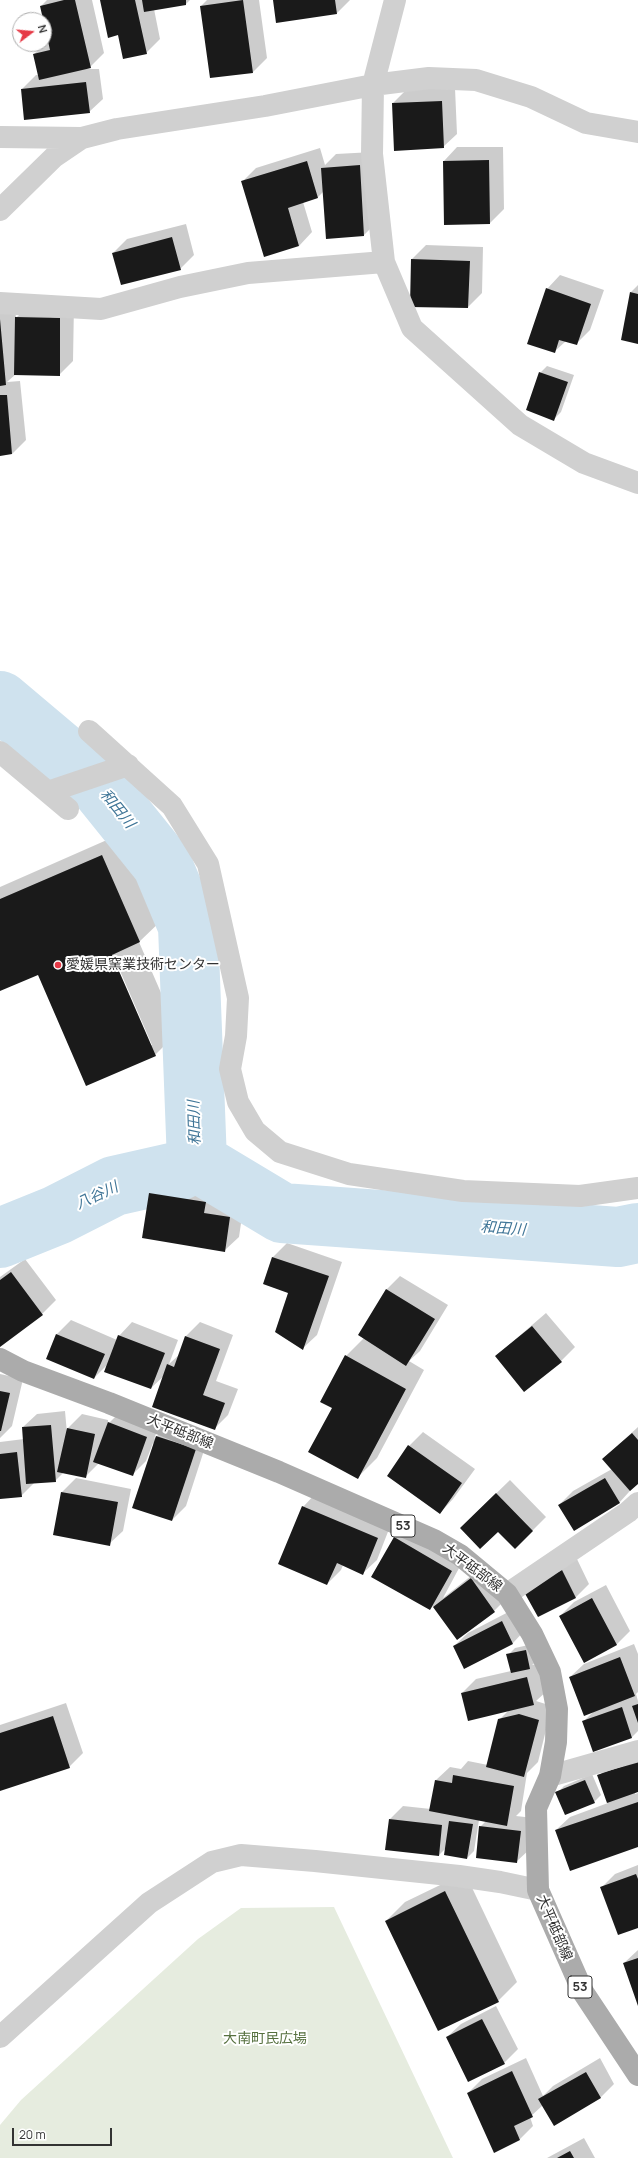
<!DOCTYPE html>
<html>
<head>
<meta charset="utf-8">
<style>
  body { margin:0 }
  #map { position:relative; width:638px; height:2158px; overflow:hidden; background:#fff; font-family:Manrope,sans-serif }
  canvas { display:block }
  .north { position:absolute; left:12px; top:12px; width:40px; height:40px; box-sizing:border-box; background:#fff; border:1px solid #adadad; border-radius:50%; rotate:74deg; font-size:11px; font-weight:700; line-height:16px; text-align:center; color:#333 }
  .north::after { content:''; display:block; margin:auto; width:14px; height:18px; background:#e63946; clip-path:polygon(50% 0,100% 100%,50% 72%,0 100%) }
  .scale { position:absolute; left:12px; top:2128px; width:100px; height:18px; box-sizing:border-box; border:2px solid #333; border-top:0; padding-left:5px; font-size:12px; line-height:14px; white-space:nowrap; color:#333; -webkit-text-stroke:3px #fff; paint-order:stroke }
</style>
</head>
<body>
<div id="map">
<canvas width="638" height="2158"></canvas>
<div class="north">N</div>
<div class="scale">20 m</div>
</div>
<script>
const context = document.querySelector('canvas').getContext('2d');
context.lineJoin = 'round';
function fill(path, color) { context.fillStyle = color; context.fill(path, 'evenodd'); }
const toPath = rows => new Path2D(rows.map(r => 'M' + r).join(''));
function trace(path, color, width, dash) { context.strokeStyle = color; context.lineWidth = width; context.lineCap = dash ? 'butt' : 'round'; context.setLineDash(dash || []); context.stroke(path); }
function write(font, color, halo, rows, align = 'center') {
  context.font = font + ' Manrope,"Noto Sans JP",sans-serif'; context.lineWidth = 4; context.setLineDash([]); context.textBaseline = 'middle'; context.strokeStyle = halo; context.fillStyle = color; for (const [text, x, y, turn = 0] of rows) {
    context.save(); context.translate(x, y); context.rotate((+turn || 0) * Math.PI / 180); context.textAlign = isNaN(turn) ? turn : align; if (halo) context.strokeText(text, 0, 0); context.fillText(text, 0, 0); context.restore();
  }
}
fill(toPath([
  [334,1907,453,2158,0,2158,0,2125,21,2100,198,1939,241,1908]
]), '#e6ecdf');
fill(toPath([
  [47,0,92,0,104,53,90,67,82,69,99,69,103,99,89,112,22,89,36,75,39,75,34,54,49,40,41,6],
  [101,0,190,0,186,4,154,9,160,39,146,53,119,34],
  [207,0,259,0,267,58,253,72,211,77,201,6],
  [274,0,350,0,337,13,277,22],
  [455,88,457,134,443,147,393,103,407,89],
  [457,147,503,147,504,209,490,223,444,161],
  [320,148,325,165,336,154,373,152,378,221,364,235,327,238,324,191,317,198,303,202,312,232,299,246,242,182,256,168],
  [186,224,194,255,180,269,113,253,127,239],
  [426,245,483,247,482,293,468,307,412,259],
  [560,275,604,290,590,330,576,344,566,341,554,352,547,289],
  [638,285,638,343,631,292],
  [14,302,16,318,30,304,74,304,73,361,59,375,16,374,7,382,20,381,26,440,12,454,0,455,0,303],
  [547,366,574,375,561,412,554,419,540,373],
  [125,832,163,919,139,942,178,1032,155,1055,38,973,0,990,0,887],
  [111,950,152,1045,150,1045,109,951],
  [164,1180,219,1188,217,1199,244,1203,239,1237,225,1250,150,1193],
  [287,1243,342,1262,317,1335,303,1348,290,1293,264,1284,273,1257],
  [25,1259,56,1300,42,1314,0,1346,0,1277],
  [400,1276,448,1305,420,1351,409,1361,424,1370,377,1458,357,1478,334,1408,346,1356,364,1338,386,1290],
  [546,1313,575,1347,561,1361,496,1356],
  [71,1320,117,1340,119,1336,132,1322,178,1340,169,1364,180,1354,186,1336,200,1322,233,1335,216,1381,238,1389,228,1415,214,1429,165,1375,151,1388,108,1364,94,1378,47,1358,57,1334],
  [0,1374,23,1379,12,1426,0,1438],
  [123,1409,160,1423,154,1439,171,1423,209,1435,186,1506,172,1520,154,1444,153,1443,146,1461,132,1475,99,1463,85,1477,64,1472,55,1481,34,1483,21,1496,0,1498,0,1442,24,1439,23,1427,37,1414,65,1411,67,1433,68,1428,82,1414,108,1420,108,1424],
  [638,1427,638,1482,619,1503,559,1505,573,1491,612,1469,603,1459],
  [423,1432,475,1469,453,1499,440,1513,409,1446],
  [76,1478,131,1489,123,1531,109,1544,54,1534,62,1492],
  [510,1480,546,1517,515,1548,498,1530,475,1514],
  [316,1493,391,1524,377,1560,363,1573,343,1565,341,1570,327,1584,303,1507],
  [409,1524,465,1557,443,1598,485,1565,508,1597,494,1611,457,1638,433,1606,430,1609,395,1538],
  [576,1557,589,1584,576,1597,524,1590],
  [606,1585,630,1631,616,1645,560,1616,574,1602],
  [516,1608,526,1629,513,1643,465,1668,454,1646,468,1633],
  [533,1644,537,1661,532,1665,541,1663,548,1690,536,1701,552,1706,538,1762,527,1773,521,1811,516,1816,534,1818,530,1849,516,1862,480,1827,486,1821,479,1820,474,1851,467,1858,446,1848,439,1855,390,1819,403,1806,431,1809,436,1780,450,1767,461,1769,468,1761,488,1765,499,1720,509,1710,462,1693,476,1679,511,1671,508,1655,515,1648],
  [634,1644,638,1654,638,1692,636,1694,638,1701,638,1731,632,1737,593,1750,583,1722,594,1711,570,1677,584,1664],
  [66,1703,83,1753,69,1767,0,1790,0,1725],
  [612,1762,638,1791,635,1792,635,1794,638,1793,638,1846,556,1830,570,1817,608,1803,599,1776],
  [592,1774,601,1795,594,1802,557,1793,564,1786],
  [638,1865,638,1927,601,1888,615,1874],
  [465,1873,517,1982,498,2001,386,1921,405,1902],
  [638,1950,638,2004,624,1963],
  [496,2006,518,2049,504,2063,447,2037,461,2024],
  [526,2058,543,2096,553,2086,600,2058,614,2084,601,2097,554,2124,543,2105,530,2117,533,2126,520,2139,468,2093,482,2079],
  [584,2138,595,2158,547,2158]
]), '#0003');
trace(toPath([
  [0,701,96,782,162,864,188,926,197,1162],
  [197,1162,282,1213,618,1237,638,1233],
  [0,1238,57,1215,114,1186,176,1172,197,1162]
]), '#cfe2ee', 60);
fill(toPath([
  [64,0,75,0,91,68,39,80,33,54,50,50,40,6],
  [100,0,135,0,147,54,123,59,118,35,108,38],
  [142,0,186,0,186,5,144,12],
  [243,0,253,73,210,78,200,6],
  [273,0,335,0,337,14,276,23],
  [86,82,90,113,24,120,21,89],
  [442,101,444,148,394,151,392,103],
  [489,160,490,224,444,225,443,161],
  [307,161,318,198,288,208,299,246,264,257,241,181],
  [360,165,364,236,326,239,321,168],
  [172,237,181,270,121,285,112,253],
  [411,259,470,261,468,308,410,307],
  [546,288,591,304,577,345,559,340,555,353,527,344],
  [630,292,638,294,638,344,621,340],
  [15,317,60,318,60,376,14,375],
  [0,319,6,385,0,386],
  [539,372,568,382,554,421,526,410],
  [0,395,7,395,12,454,0,456],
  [102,855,140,942,112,955,156,1056,86,1086,38,975,0,991,0,899],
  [149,1193,206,1202,204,1213,230,1217,225,1252,142,1238],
  [272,1257,329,1276,303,1350,275,1332,288,1293,263,1284],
  [11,1272,43,1315,0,1347,0,1280],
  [386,1289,435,1319,406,1366,358,1335],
  [532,1326,562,1362,524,1392,495,1356],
  [56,1334,105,1354,94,1379,46,1359],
  [118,1335,165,1353,151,1389,104,1372],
  [185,1336,220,1349,203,1395,225,1403,215,1430,152,1407,167,1364,174,1367],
  [345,1355,406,1389,358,1479,308,1452,332,1408,320,1402],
  [0,1391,10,1393,1,1431,0,1431],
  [108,1422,147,1437,133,1476,93,1462],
  [51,1425,56,1482,26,1484,22,1427],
  [67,1428,95,1434,86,1478,57,1472],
  [632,1433,638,1440,638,1484,630,1491,602,1459],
  [156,1436,196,1449,172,1521,132,1508],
  [408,1445,462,1483,440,1514,387,1476],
  [17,1452,22,1497,0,1499,0,1454],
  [605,1478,620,1503,574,1531,558,1505],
  [61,1492,118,1502,110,1546,53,1535],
  [496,1493,533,1531,515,1549,498,1532,480,1549,460,1528],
  [302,1506,378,1538,363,1575,337,1563,327,1585,278,1564],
  [394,1537,452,1571,430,1610,371,1577],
  [562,1570,576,1598,538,1617,523,1590],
  [471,1578,495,1612,457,1640,433,1607],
  [592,1598,617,1645,584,1663,559,1616],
  [502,1621,513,1644,464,1669,453,1646],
  [526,1650,530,1669,511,1673,506,1654],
  [620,1657,635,1696,584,1716,569,1677],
  [527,1677,534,1705,468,1721,461,1693],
  [638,1704,638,1723,632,1706],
  [622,1707,632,1738,593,1752,582,1721],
  [519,1714,539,1720,524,1777,486,1767,498,1719],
  [53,1716,70,1768,0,1791,0,1733],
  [638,1761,638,1792,607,1803,597,1775],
  [453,1775,514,1786,507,1826,429,1811,435,1780,452,1783],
  [585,1780,595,1803,565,1815,555,1792],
  [638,1802,638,1847,570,1871,555,1830],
  [389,1819,442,1825,439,1856,385,1850],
  [449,1821,473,1824,467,1859,444,1855],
  [479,1826,521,1831,517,1863,476,1858],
  [636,1874,638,1879,638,1928,618,1935,600,1887],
  [445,1891,499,2002,438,2031,385,1921],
  [638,1958,638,2006,623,1963],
  [482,2019,505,2064,468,2082,446,2037],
  [512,2071,533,2117,514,2126,520,2140,494,2153,467,2093],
  [586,2072,601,2098,554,2126,538,2099],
  [570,2151,574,2158,557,2158]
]), '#1a1a1a');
trace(toPath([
  [395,0,373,85,372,154,384,262,412,328,520,425,584,463,638,483],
  [0,137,82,138],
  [0,210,54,157,82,138,117,129,265,106,373,85,429,78,476,80,531,97,586,123,638,132],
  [0,303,101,309,180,287,248,273,384,262],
  [89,731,172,806,208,864,238,998,236,1036,230,1069,238,1102,255,1131,280,1152,349,1174,463,1191,580,1196,638,1188],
  [0,752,68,809],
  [48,792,128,765],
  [507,1594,628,1512,638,1503],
  [550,1776,638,1751],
  [0,2037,149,1903,212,1862,241,1855,315,1861,459,1876,500,1882,538,1890]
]), '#d0d0d0', 22);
trace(toPath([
  [0,1359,23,1371,109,1403,279,1472,434,1540,460,1555,507,1594,532,1634,550,1672,557,1709,556,1742,550,1776,536,1808,538,1890,583,1992,638,2075]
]), '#ababab', 22);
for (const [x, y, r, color] of [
  [58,965,4,"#e63946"]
]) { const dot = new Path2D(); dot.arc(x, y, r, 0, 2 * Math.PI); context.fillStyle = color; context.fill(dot); trace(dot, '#fff', 1.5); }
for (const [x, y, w] of [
  [403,1526,24],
  [580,1987,24]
]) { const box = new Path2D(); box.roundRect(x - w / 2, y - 11, w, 22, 3); context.fillStyle = '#fff'; context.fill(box); trace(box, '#333', 1); }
write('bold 13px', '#333', null, [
  ["53",403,1526],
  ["53",580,1987]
]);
write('14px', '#333', '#fff', [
  ["愛媛県窯業技術センター",66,965]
], 'left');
write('14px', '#333', '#fff', [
  ["大平砥部線",180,1432,22],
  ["大平砥部線",472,1568,37],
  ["大平砥部線",554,1928,67]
]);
write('14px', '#56703f', '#fff', [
  ["大南町民広場",265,2039]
]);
write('italic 15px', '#3f7597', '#fff', [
  ["和田川",117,809,51],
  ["和田川",195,1123,-92],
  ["八谷川",97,1196,-25],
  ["和田川",503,1229,4]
]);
</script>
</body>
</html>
